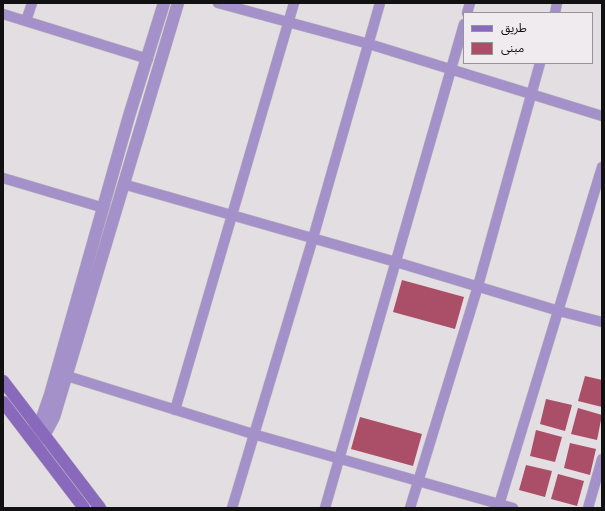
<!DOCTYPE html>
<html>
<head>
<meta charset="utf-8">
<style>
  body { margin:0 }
  #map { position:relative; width:605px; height:511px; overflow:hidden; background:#e2dee1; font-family:"Open Sans","Noto Sans Arabic",sans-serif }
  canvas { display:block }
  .frame { position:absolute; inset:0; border:4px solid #121112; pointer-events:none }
  .legend { position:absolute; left:463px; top:12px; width:130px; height:52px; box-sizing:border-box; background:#f0ebef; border:1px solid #979497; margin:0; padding:5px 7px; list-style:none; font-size:12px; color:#121112 }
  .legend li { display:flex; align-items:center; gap:8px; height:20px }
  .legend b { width:20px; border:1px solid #979497 }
</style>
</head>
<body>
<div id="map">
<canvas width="605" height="511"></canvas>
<div class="frame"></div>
<ul class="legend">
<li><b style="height:5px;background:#8869bb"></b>طريق</li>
<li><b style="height:11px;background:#ab4e68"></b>مبنى</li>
</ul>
</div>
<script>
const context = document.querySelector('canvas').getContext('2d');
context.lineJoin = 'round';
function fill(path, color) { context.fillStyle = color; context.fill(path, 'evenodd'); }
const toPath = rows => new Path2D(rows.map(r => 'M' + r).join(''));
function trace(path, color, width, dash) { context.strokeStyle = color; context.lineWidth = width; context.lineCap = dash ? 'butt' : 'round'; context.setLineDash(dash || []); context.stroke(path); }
fill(toPath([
  [402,280,464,297,455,329,393,312],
  [585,376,602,380,602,407,578,401],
  [546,399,572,405,565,431,540,424],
  [578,408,602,415,597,440,571,434],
  [360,417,422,434,413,466,351,449],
  [536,430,562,437,555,462,530,456],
  [570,443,596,449,590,475,564,468],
  [526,465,552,471,545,497,519,490],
  [558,474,584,481,577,506,551,499]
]), '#ab4e68');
const minor = toPath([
  [218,3,369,44,602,116],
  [467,13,470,3],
  [555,13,557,3],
  [3,14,148,59],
  [26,21,32,3],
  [3,178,104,208],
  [123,184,396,262,559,311,602,322],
  [67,376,253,434,513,508],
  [175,410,294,3],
  [232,508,313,238,380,3],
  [325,508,464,24],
  [410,508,478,286,540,63],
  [498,508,602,167],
  [588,508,602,459]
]);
const tertiary = toPath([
  [32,432,41,421,50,395,129,116,164,3],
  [37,442,44,436,54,417,178,3]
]);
const secondary = toPath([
  [3,381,100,508],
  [3,402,84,508]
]);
trace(minor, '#bdb9bc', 11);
trace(tertiary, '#bdb9bc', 13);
trace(secondary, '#bdb9bc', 13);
trace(minor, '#a491c9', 10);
trace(tertiary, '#a491c9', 12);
trace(secondary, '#8869bb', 12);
</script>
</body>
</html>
